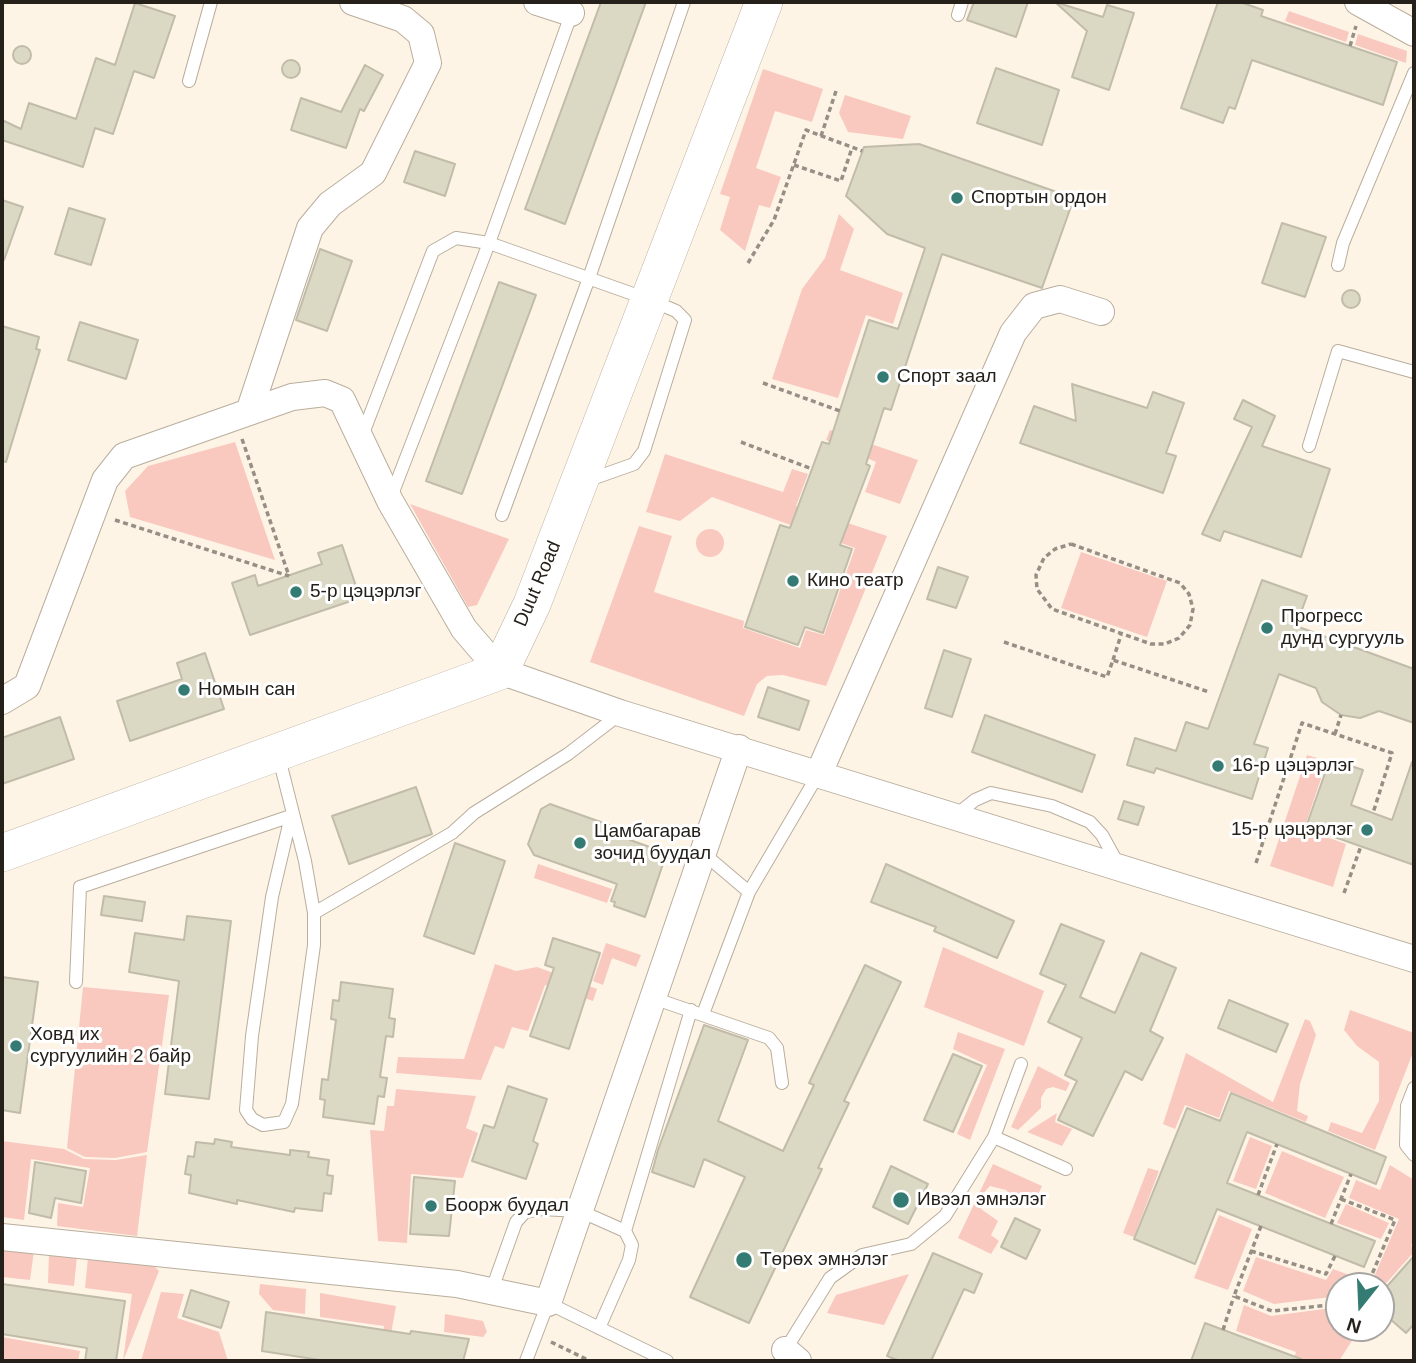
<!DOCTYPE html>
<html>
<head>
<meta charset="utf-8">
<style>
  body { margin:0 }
  #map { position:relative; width:1416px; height:1363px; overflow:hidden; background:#fef4e6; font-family:Helvetica,sans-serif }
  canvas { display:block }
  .frame { position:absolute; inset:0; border:4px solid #25201a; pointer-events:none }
  .north { position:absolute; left:1325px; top:1272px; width:70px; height:70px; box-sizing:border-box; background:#fff; border:2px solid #a8a6a3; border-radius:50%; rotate:198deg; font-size:19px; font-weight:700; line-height:28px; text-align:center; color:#25201a }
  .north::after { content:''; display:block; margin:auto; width:24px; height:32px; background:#347b73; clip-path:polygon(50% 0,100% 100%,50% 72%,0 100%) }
</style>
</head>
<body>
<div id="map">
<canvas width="1416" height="1363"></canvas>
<div class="frame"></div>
<div class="north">N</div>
</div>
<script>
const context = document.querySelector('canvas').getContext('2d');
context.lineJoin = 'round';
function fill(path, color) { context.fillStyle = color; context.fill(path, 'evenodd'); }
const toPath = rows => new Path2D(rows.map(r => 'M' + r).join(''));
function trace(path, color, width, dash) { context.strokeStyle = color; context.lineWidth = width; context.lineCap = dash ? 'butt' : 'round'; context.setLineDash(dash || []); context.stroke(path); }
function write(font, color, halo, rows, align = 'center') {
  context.font = font + ' Helvetica,sans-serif'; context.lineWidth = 6; context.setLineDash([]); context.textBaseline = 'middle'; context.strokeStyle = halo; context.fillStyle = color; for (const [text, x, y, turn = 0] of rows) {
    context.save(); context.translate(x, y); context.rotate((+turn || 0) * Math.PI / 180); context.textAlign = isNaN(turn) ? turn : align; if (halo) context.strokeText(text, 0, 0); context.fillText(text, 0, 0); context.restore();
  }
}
fill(toPath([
  [1289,11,1349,32,1346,42,1285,21],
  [1358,34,1407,51,1406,63,1355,45],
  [763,69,823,89,812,122,775,111,756,168,781,177,770,208,759,205,745,251,720,230,730,197,720,194],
  [845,95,911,116,903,139,848,132,839,113],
  [839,214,854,229,840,270,903,293,893,324,866,315,838,398,772,379,802,289,825,258],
  [830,430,918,460,900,504,865,492,876,462,826,440],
  [235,442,275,560,130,517,125,491,148,466],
  [665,454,783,492,792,469,808,474,796,506,887,536,826,686,783,675,767,676,757,684,744,716,590,662,639,526,672,536,654,592,744,621,743,628,800,648,806,630,824,635,855,548,712,497,680,521,646,512],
  [410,504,509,539,477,605,468,607],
  '696 543a14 14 0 1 1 28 0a14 14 0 1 1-28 0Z',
  [1081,552,1167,581,1147,637,1061,608],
  [1307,755,1327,761,1304,829,1346,844,1333,887,1270,866],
  [538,864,612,889,607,903,534,878],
  [606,943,641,955,636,967,612,958,603,985,593,981],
  [943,947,1044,991,1024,1046,924,1007],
  [495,964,516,971,537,967,597,989,593,1001,545,985,528,1031,512,1027,504,1049,495,1046,481,1080,396,1073,398,1057,464,1059],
  [83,987,169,995,147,1152,115,1158,85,1157,67,1148],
  [1350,1010,1414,1033,1414,1050,1375,1150,1328,1131,1331,1122,1362,1133,1379,1101,1379,1062,1357,1046,1344,1030],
  [1305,1019,1310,1021,1316,1035,1300,1084,1297,1111,1308,1116,1306,1122,1229,1091,1219,1118,1185,1105,1175,1129,1163,1124,1186,1053,1273,1102],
  [958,1032,1005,1049,970,1140,957,1134,987,1065,953,1049],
  [1038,1066,1070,1083,1066,1091,1053,1087,1046,1089,1041,1098,1041,1108,1018,1130,1011,1127],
  [396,1089,476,1096,466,1128,478,1133,463,1178,411,1174,407,1243,378,1241,370,1130,384,1131,387,1106,394,1106],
  [1057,1113,1055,1122,1072,1129,1062,1146,1027,1132],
  [1250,1137,1272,1146,1256,1189,1233,1181],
  [2,1141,64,1149,84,1159,116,1160,147,1155,137,1236,57,1226,58,1203,83,1207,90,1168,31,1159,24,1220,2,1217],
  [1282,1151,1344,1177,1325,1218,1265,1193],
  [993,1164,1042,1186,1032,1208,1021,1205,1006,1190,990,1186,979,1198,981,1209,998,1221,991,1235,999,1241,991,1254,958,1238],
  [1390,1165,1414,1180,1414,1242,1411,1245,1414,1252,1381,1289,1381,1286,1370,1286,1399,1219,1349,1198,1356,1180,1380,1190],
  [1148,1168,1159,1171,1134,1237,1123,1233],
  [1346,1204,1389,1223,1381,1239,1337,1223],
  [1219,1215,1252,1229,1228,1290,1194,1278],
  [2,1248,34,1251,30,1280,2,1277],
  [49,1253,77,1256,74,1286,48,1283],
  [88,1257,152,1264,159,1271,123,1361,132,1294,85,1288],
  [1256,1257,1326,1280,1333,1269,1363,1280,1361,1286,1339,1286,1339,1296,1274,1304,1243,1291],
  [909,1274,884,1325,827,1313,836,1295],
  [260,1284,306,1289,305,1314,273,1310,259,1294],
  [161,1292,184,1294,177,1318,219,1332,228,1361,141,1361],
  [320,1293,396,1306,386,1361,380,1361,384,1326,320,1317],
  [1244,1305,1271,1316,1339,1307,1339,1328,1360,1328,1339,1361,1293,1361,1296,1352,1236,1331],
  [445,1314,483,1321,487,1332,483,1337,444,1332],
  [2,1337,80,1351,78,1361,2,1360]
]), '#f9c9bf');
const building = toPath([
  [601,2,646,2,565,224,525,209,601,2],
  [974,2,1028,2,1016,37,967,20,974,2],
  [1055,2,1103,17,1107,5,1134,13,1109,90,1072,77,1087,31,1055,2],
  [1218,2,1240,2,1263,10,1261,16,1397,62,1383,105,1252,60,1235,109,1229,107,1223,123,1181,108,1218,2],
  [135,3,175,16,154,78,134,71,113,134,95,128,83,167,2,140,2,120,21,129,29,103,76,119,96,58,115,65,135,3],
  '13 55a9 9 0 1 1 18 0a9 9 0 1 1-18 0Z',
  '282 69a9 9 0 1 1 18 0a9 9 0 1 1-18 0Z',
  [365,65,383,75,364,111,360,109,346,148,291,130,301,98,341,112,365,65],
  [996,68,1059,90,1042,145,977,123,996,68],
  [919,144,1074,198,1042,288,942,254,891,410,884,408,866,464,870,466,840,545,852,549,823,633,805,627,798,645,745,627,780,525,790,528,822,442,829,444,869,320,898,329,925,248,887,234,846,196,864,147,919,144],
  [415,151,455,164,445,196,404,182,415,151],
  [2,200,23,207,4,260,2,259,2,200],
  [69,208,105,219,91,265,55,254,69,208],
  [1282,223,1326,237,1305,297,1262,283,1282,223],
  [320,249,352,261,327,331,296,320,320,249],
  [499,282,536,295,462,494,426,481,499,282],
  '1342 299a9 9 0 1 1 18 0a9 9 0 1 1-18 0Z',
  [80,322,138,340,126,379,68,360,80,322],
  [2,326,39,337,36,349,40,350,6,462,2,461,2,326],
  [1072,384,1147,408,1153,392,1184,403,1166,453,1176,456,1163,493,1020,443,1034,406,1076,421,1072,384],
  [1243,400,1275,416,1262,446,1330,469,1301,557,1224,531,1220,541,1202,534,1252,427,1234,419,1243,400],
  [342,545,360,598,250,635,232,583,255,575,258,586,322,564,318,553,342,545],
  [938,567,968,577,956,608,927,599,938,567],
  [1262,580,1307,596,1296,626,1414,669,1414,723,1379,711,1360,718,1341,715,1322,702,1316,688,1279,674,1254,744,1268,748,1252,799,1156,768,1154,773,1127,765,1135,738,1176,751,1186,722,1208,729,1262,580],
  [944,650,971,659,952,717,925,708,944,650],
  [205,653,224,709,130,741,117,701,182,679,177,663,205,653],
  [768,687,809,701,799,730,758,717,768,687],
  [985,715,1095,755,1082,792,972,752,985,715],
  [60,717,74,759,2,784,2,738,60,717],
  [1330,759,1363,770,1351,805,1392,820,1412,762,1414,763,1414,865,1306,827,1330,759],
  [416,787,432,834,349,864,332,816,416,787],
  [1124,801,1144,807,1138,825,1118,819,1124,801],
  [550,804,626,831,630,840,661,851,665,858,645,917,614,906,615,902,611,901,617,884,534,855,528,844,541,809,550,804],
  [455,843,505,861,474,954,424,936,455,843],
  [886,864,1014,921,997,958,934,931,936,927,871,902,886,864],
  [104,896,145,902,142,921,101,915,104,896],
  [187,916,231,921,209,1099,165,1094,179,981,129,972,135,933,184,940,187,916],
  [1061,924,1104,941,1080,997,1115,1013,1141,953,1176,968,1150,1031,1163,1038,1142,1080,1125,1071,1093,1136,1058,1120,1077,1081,1065,1075,1082,1038,1048,1022,1066,985,1040,974,1061,924],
  [553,938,600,953,569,1049,530,1036,554,968,545,965,553,938],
  [865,965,901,982,844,1101,849,1103,818,1168,822,1169,749,1323,690,1297,745,1177,704,1159,694,1187,652,1172,658,1150,704,1025,748,1040,718,1121,783,1151,814,1085,809,1083,865,965],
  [2,977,38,982,20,1113,2,1110,2,977],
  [341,982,393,989,389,1018,395,1019,393,1037,386,1036,380,1077,387,1078,384,1097,378,1096,374,1124,323,1117,325,1100,320,1099,322,1079,328,1080,336,1020,331,1019,333,1000,339,1001,341,982],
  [1229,1000,1288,1024,1276,1052,1218,1028,1229,1000],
  [953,1054,982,1066,953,1132,924,1120,953,1054],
  [508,1086,547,1099,533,1141,538,1144,526,1179,472,1161,484,1125,494,1128,508,1086],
  [1231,1093,1386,1157,1376,1184,1247,1132,1227,1183,1375,1241,1364,1267,1217,1209,1195,1264,1134,1239,1187,1108,1220,1121,1231,1093],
  [215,1139,232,1142,231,1147,290,1155,290,1150,309,1152,308,1157,329,1160,327,1175,333,1176,331,1194,324,1193,322,1211,295,1208,294,1212,237,1200,237,1204,189,1193,191,1175,185,1174,188,1156,194,1157,196,1142,214,1144,215,1139],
  [35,1162,86,1171,81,1203,55,1198,51,1218,29,1213,35,1162],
  [891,1166,928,1184,908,1224,873,1207,891,1166],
  [414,1177,455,1181,449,1236,410,1234,414,1177],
  [1015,1218,1040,1230,1026,1259,1001,1247,1015,1218],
  [933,1253,982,1274,974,1293,964,1289,931,1361,900,1361,887,1356,933,1253],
  [1414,1256,1414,1324,1406,1333,1381,1311,1381,1293,1414,1256],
  [2,1284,125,1301,116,1361,85,1361,87,1348,2,1334,2,1284],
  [191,1290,229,1302,221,1328,183,1316,191,1290],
  [266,1312,410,1334,411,1331,469,1339,463,1361,326,1361,262,1351,266,1312],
  [1205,1323,1301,1359,1301,1361,1191,1361,1205,1323]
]);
fill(building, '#dbd8c4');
trace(building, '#c0bca9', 2);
const lane = toPath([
  [958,15,962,2],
  [189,81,211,2],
  [1338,265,1343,243,1414,73],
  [362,436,433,251,456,238,489,243,650,300,676,311,685,320,644,451,634,464,586,481],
  [1309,446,1338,351,1414,372],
  [391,497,489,243,572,12],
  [502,515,589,278,684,2],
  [955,816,975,800,991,793,1052,806,1090,822,1102,835,1118,864],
  [703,853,749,892,703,1014],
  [749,892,819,773],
  [314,913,452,833,474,813,568,754,620,714],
  [76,982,80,887,291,816,272,897,252,1036,246,1110,252,1119,263,1125,284,1122,292,1104,314,945,314,913,305,861,278,754],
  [653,998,769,1038,777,1048,782,1083],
  [1414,1088,1407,1106,1406,1145,1414,1155],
  [994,1137,1066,1169],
  [625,1231,691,1010],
  [491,1292,516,1222,525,1212,541,1209,580,1211,625,1231,632,1245,629,1260,599,1328],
  [784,1352,830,1278,862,1255,911,1244,945,1216,994,1137,1021,1064],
  [526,1361,548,1303,667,1361]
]);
const street = toPath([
  [537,2,571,13],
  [1358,2,1414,33],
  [249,412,310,228,330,204,373,173,428,63,421,34,403,19,353,2],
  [2,701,27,686,105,480,124,456,292,397,325,393,342,400,390,501,464,629,500,671,620,713,1414,959],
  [819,773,1013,333,1034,306,1060,299,1101,312],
  [2,1237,457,1284,548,1303,739,748],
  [785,1350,798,1361]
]);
const secondary = toPath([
  [2,853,500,671,532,604,764,2]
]);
trace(lane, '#b9ae9d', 14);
trace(street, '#b9ae9d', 28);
trace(secondary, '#b9ae9d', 38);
trace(toPath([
  [1350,46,1356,26],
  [821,136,837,88],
  [794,165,841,181,852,148],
  [748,263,774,220,806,130,862,151],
  [763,383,840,411],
  [242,439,289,576],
  [741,442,812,469],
  [115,520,289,576],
  [1071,544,1180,583,1189,594,1193,609,1190,625,1179,638,1165,644,1151,644,1052,609,1037,589,1036,575,1044,558,1055,549,1071,544],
  [1004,642,1107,677,1113,660,1209,692],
  [1113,660,1121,635],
  [1335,734,1341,715],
  [1256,863,1302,723,1392,753,1373,813],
  [1344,893,1361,846],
  [1258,1195,1277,1144],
  [1341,1199,1395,1220,1367,1286],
  [1331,1224,1351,1174],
  [1261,1226,1234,1296,1272,1311,1339,1304],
  [1251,1251,1326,1274,1335,1256],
  [1223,1330,1234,1296],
  [551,1342,590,1361]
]), '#978f85', 3.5, [5, 3.5]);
trace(lane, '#fff', 12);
trace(street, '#fff', 26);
trace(secondary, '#fff', 37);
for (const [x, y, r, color] of [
  [957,198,7,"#347b73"],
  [883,377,7,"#347b73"],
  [793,581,7,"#347b73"],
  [296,592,7,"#347b73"],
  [1267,628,7,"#347b73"],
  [184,690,7,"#347b73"],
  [1218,766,7,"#347b73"],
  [1367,830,7,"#347b73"],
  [580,843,7,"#347b73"],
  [16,1046,7,"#347b73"],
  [901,1200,9,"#347b73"],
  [431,1206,7,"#347b73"],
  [744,1260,9,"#347b73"]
]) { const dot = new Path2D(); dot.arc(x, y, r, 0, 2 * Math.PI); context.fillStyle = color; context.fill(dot); trace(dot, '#fff', 2.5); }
write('19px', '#25201a', '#fff', [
  ["Спортын ордон",971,198],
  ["Спорт заал",897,377],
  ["Кино театр",807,581],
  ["5-р цэцэрлэг",310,592],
  ["Прогресс",1281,617],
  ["дунд сургууль",1281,639],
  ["Номын сан",198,690],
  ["16-р цэцэрлэг",1232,766],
  ["15-р цэцэрлэг",1353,830,"right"],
  ["Цамбагарав",594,832],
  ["зочид буудал",594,854],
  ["Ховд их",30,1035],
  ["сургуулийн 2 байр",30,1057],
  ["Ивээл эмнэлэг",917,1200],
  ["Боорж буудал",445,1206],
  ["Төрөх эмнэлэг",760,1260]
], 'left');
write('19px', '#25201a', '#fff', [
  ["Duut Road",538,584,-67]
]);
</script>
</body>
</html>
